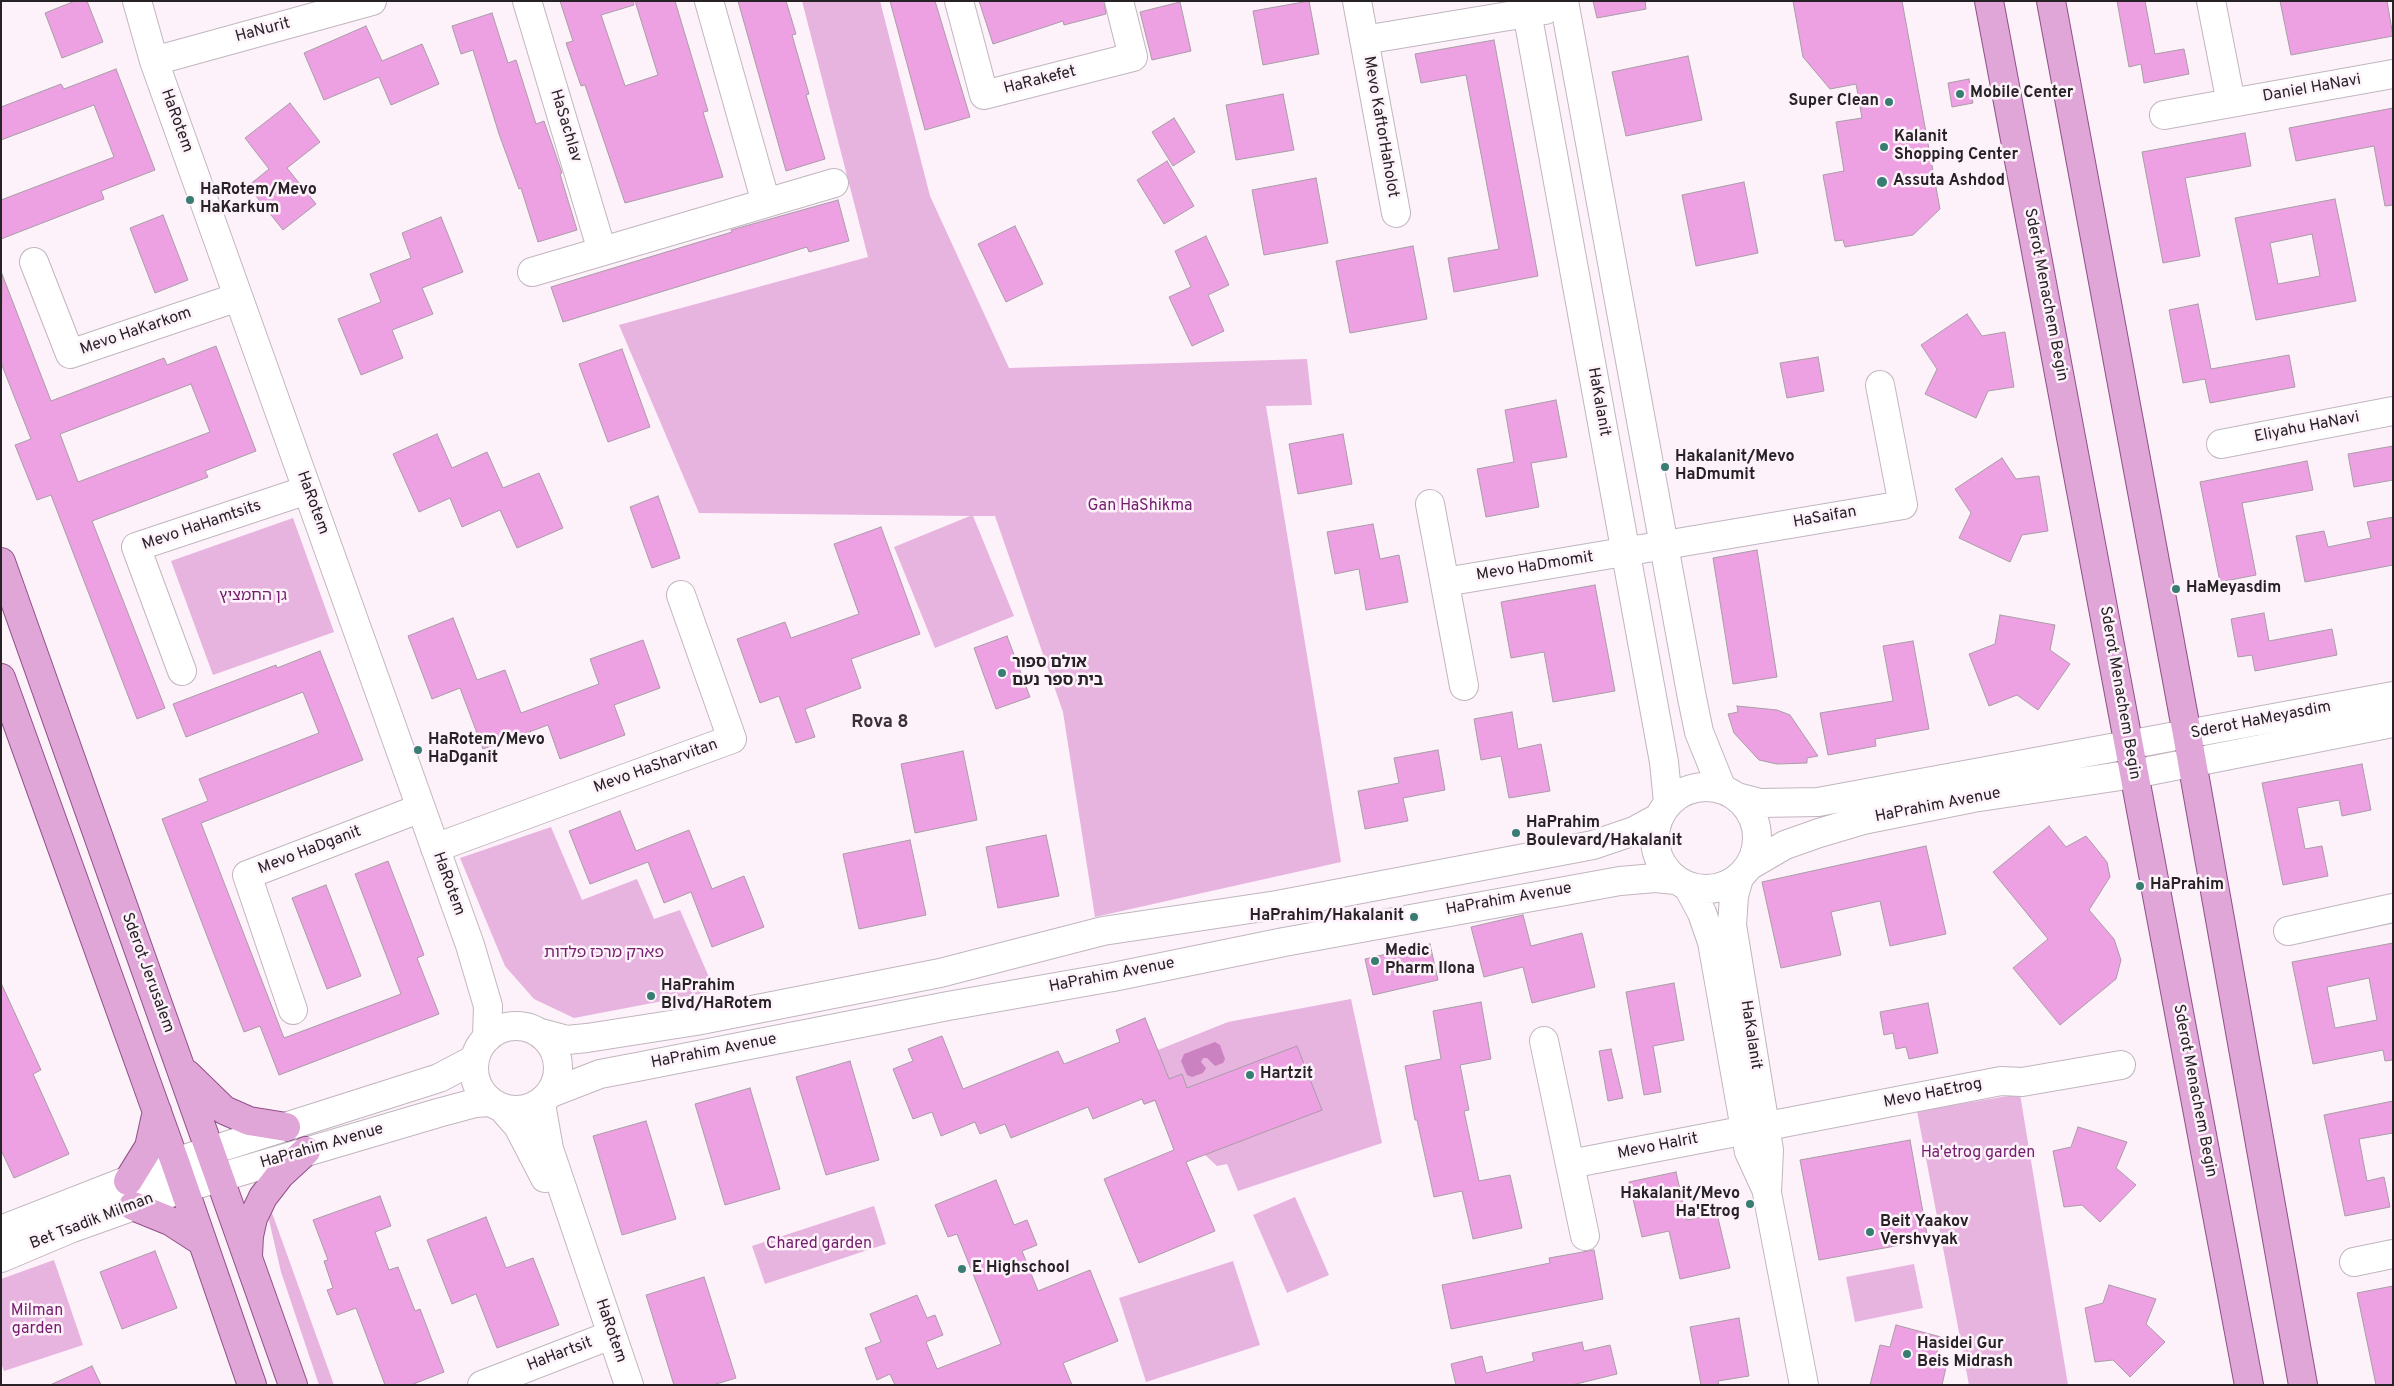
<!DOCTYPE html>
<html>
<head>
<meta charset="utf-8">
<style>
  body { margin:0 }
  #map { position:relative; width:2394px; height:1386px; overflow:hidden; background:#fdf1fa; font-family:Overpass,sans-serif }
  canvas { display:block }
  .frame { position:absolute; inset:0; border:2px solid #262225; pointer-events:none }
</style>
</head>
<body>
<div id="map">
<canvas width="2394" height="1386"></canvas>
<div class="frame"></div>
</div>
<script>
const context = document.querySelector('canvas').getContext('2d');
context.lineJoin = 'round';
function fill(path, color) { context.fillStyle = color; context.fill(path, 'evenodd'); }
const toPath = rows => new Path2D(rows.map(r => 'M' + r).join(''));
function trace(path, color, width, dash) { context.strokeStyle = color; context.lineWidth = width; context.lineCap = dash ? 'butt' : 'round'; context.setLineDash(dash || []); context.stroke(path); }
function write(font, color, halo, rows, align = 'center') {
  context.font = font + ' Overpass,"Noto Sans Hebrew",sans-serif'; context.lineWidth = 5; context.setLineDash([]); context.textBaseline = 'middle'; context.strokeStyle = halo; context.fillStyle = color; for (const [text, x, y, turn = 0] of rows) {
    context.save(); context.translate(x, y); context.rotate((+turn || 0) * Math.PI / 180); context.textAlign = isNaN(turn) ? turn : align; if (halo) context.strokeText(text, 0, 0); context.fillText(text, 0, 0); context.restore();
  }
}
fill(toPath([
  [802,1,880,1,930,196,1009,368,1307,359,1312,405,1266,406,1341,862,1095,917,1063,712,995,516,973,516,1014,616,935,648,894,547,970,516,699,513,619,325,868,257],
  [293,518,334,632,213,675,171,561],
  [551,827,582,900,637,879,654,919,680,910,715,991,574,1018,534,999,505,966,460,858],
  [1351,999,1382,1143,1238,1191,1227,1164,1217,1166,1205,1155,1189,1115,1164,1125,1155,1101,1144,1105,1116,1030,1145,1018,1158,1050,1228,1022],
  [2020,1094,2068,1385,1969,1385,1917,1111],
  [1295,1197,1329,1275,1287,1293,1253,1215],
  [874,1206,886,1244,765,1284,752,1246],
  [271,1210,334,1385,319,1385,281,1272,269,1220],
  [54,1260,83,1345,4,1371,1,1363,1,1279],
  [1233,1261,1260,1345,1146,1382,1119,1298],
  [1914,1264,1923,1308,1855,1322,1846,1277]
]), '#e7b3df');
fill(toPath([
  [1215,1042,1220,1045,1225,1059,1223,1063,1215,1066,1207,1058,1203,1058,1201,1062,1206,1068,1203,1073,1192,1077,1187,1075,1181,1061,1184,1054]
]), '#ca82c0');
const building = toPath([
  [75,1,87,1,103,42,62,58,45,13,75,1],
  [560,1,633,1,634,5,601,15,625,86,658,75,635,1,675,1,708,111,703,112,723,177,625,203,585,85,581,86,566,43,573,41,560,1],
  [738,1,786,1,796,34,792,35,809,94,806,95,825,159,786,171,738,1],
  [890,1,935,1,970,117,925,130,890,1],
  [979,1,1104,1,1106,14,1064,25,1063,21,993,44,979,1],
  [1309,1,1319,54,1263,65,1253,11,1309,1],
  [1593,1,1645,1,1646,9,1597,18,1593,1],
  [1793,1,1902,1,1940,209,1913,235,1845,247,1843,240,1835,241,1823,175,1844,171,1836,122,1862,118,1856,84,1830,89,1803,57,1793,1],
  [2117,1,2145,1,2155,54,2184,49,2189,74,2144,83,2141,64,2129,67,2117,1],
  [2280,1,2387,1,2393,36,2291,55,2280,1],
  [1180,2,1191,51,1152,60,1140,12,1180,2],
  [492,13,508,63,516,60,536,124,544,121,562,173,560,174,577,230,538,242,521,188,519,189,499,134,473,50,461,54,452,26,492,13],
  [366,26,382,61,422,44,439,84,391,105,379,77,324,100,304,53,366,26],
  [1494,40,1538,276,1454,292,1448,258,1499,249,1466,75,1421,83,1415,54,1494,40],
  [1688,56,1702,120,1626,136,1612,72,1688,56],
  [116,69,155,170,101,191,104,199,1,239,1,200,114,157,94,105,1,140,1,107,61,84,64,89,116,69],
  [1969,79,1973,103,1952,107,1948,83,1969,79],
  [1283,94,1294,150,1236,160,1226,105,1283,94],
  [290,103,320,142,287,168,316,204,283,230,248,186,269,169,245,138,290,103],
  [2393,108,2393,205,2385,206,2374,146,2296,161,2289,128,2393,108],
  [1174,118,1195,152,1173,166,1152,132,1174,118],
  [2245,133,2251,166,2185,178,2200,256,2163,263,2142,152,2245,133],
  [1167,161,1194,206,1164,224,1137,180,1167,161],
  [1316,178,1328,243,1264,255,1252,190,1316,178],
  [1744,182,1758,253,1696,266,1682,195,1744,182],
  [2335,199,2356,301,2256,320,2235,218,2335,199],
  [2312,234,2320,276,2278,284,2270,243,2312,234],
  [838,200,849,241,809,252,807,247,563,322,551,287,732,232,731,230,838,200],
  [163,215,188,280,155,293,130,228,163,215],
  [441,217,463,272,422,288,433,314,392,330,403,358,361,375,338,319,381,302,370,274,411,258,402,233,441,217],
  [1015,226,1043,284,1006,302,978,244,1015,226],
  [1206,236,1229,285,1208,295,1224,331,1192,346,1169,297,1191,287,1175,251,1206,236],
  [1413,246,1427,319,1350,333,1336,261,1413,246],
  [2,274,51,401,164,358,167,365,216,346,256,451,205,471,208,477,92,521,165,708,137,719,51,495,37,500,15,445,31,439,1,363,2,274],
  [191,384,210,432,78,482,60,434,191,384],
  [2198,304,2211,369,2289,355,2295,387,2210,403,2205,379,2183,383,2169,310,2198,304],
  [1967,314,1982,336,2005,332,2014,387,1988,391,1976,418,1925,394,1937,369,1921,345,1967,314],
  [622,349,650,427,608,442,579,364,622,349],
  [1818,357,1824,391,1787,398,1780,363,1818,357],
  [1556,400,1567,457,1531,463,1539,507,1486,517,1477,469,1514,462,1505,410,1556,400],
  [437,434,452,468,487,452,503,488,539,473,563,528,517,548,500,510,462,527,450,498,419,512,393,454,437,434],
  [1343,434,1352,484,1298,494,1289,444,1343,434],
  [2393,446,2393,480,2354,487,2348,454,2393,446],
  [2002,458,2016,479,2039,476,2048,531,2022,535,2010,562,1959,538,1971,513,1955,489,2002,458],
  [2307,461,2313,490,2242,503,2256,575,2220,582,2200,482,2307,461],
  [658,496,680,558,652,568,630,507,658,496],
  [2393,517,2393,565,2305,582,2296,536,2324,531,2328,547,2371,538,2367,522,2393,517],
  [1373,524,1380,559,1399,555,1408,602,1366,610,1359,569,1335,574,1327,532,1373,524],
  [881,527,920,634,851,659,861,688,805,709,815,737,796,743,779,696,760,703,737,639,785,622,791,638,859,614,834,544,881,527],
  [1757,550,1777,677,1733,684,1713,558,1757,550],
  [1595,585,1615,691,1553,702,1544,652,1511,658,1501,602,1595,585],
  [2264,613,2269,641,2332,629,2337,655,2255,671,2252,655,2238,657,2231,619,2264,613],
  [2000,615,2055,625,2050,650,2070,664,2038,710,2017,695,1989,706,1969,654,1995,644,2000,615],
  [453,618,477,680,505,670,521,713,599,684,590,659,643,640,660,688,614,705,625,735,560,759,548,725,483,749,460,688,432,699,408,636,453,618],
  [1007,636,1030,697,996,709,974,648,1007,636],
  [1913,641,1929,729,1875,739,1876,746,1828,755,1820,713,1893,701,1883,646,1913,641],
  [320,651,363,760,201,823,284,1038,401,994,355,874,388,861,424,955,417,958,439,1014,279,1075,260,1026,244,1032,162,819,208,801,199,779,319,733,303,692,186,737,173,704,276,665,277,668,320,651],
  [1737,706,1777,710,1790,715,1818,756,1807,758,1807,763,1777,764,1759,760,1734,733,1728,714,1738,712,1737,706],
  [1512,712,1518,749,1541,744,1550,791,1509,798,1501,756,1481,760,1474,719,1512,712],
  [1438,750,1445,790,1403,798,1408,821,1365,829,1358,791,1399,783,1394,758,1438,750],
  [963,751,977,820,915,833,901,764,963,751],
  [2362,764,2371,810,2342,816,2339,800,2297,808,2305,849,2322,846,2328,876,2283,885,2262,783,2362,764],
  [620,811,636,851,689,830,712,889,744,876,764,927,712,947,691,892,664,903,648,862,590,884,569,831,620,811],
  [2049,826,2066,847,2086,836,2107,862,2110,877,2089,910,2114,939,2121,960,2116,979,2060,1025,2013,968,2048,939,1993,872,2049,826],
  [1046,835,1059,896,998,908,986,847,1046,835],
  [910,840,926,915,859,929,843,854,910,840],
  [1926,846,1946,934,1890,946,1880,901,1831,912,1841,955,1781,968,1762,882,1926,846],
  [326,885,361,976,327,989,292,898,326,885],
  [1523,915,1531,946,1582,933,1595,987,1532,1003,1523,967,1484,977,1471,927,1523,915],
  [2393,943,2393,1060,2385,1061,2383,1050,2313,1064,2292,962,2393,943],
  [2369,978,2377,1020,2335,1028,2327,987,2369,978],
  [1430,944,1438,980,1373,995,1365,959,1430,944],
  [1,983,41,1070,33,1074,69,1154,14,1178,1,1150,1,983],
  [1674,983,1684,1040,1653,1046,1661,1092,1644,1095,1626,992,1674,983],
  [1481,1002,1491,1059,1460,1065,1469,1110,1464,1111,1479,1181,1510,1175,1522,1228,1473,1239,1462,1191,1434,1197,1417,1120,1415,1120,1405,1066,1441,1059,1433,1011,1481,1002],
  [1928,1003,1938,1053,1909,1059,1906,1047,1896,1049,1893,1033,1884,1035,1880,1012,1928,1003],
  [1145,1018,1169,1079,1182,1074,1187,1088,1297,1046,1322,1110,1186,1162,1215,1231,1139,1263,1104,1179,1174,1150,1155,1100,1144,1104,1142,1099,1093,1119,1088,1107,1011,1138,1005,1124,980,1134,975,1122,941,1136,932,1112,913,1119,893,1069,913,1061,908,1049,942,1036,963,1089,1058,1051,1064,1064,1120,1042,1116,1030,1145,1018],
  [1611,1049,1623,1098,1608,1101,1599,1051,1611,1049],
  [850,1061,879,1160,826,1175,796,1077,850,1061],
  [750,1088,780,1189,725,1205,695,1104,750,1088],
  [2393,1101,2393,1133,2359,1139,2367,1181,2384,1177,2390,1207,2345,1216,2324,1115,2393,1101],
  [646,1121,676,1219,622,1235,593,1136,646,1121],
  [2078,1127,2127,1142,2116,1168,2136,1185,2100,1222,2082,1205,2064,1207,2053,1151,2071,1147,2078,1127],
  [1910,1140,1928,1240,1819,1260,1800,1160,1910,1140],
  [1676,1172,1687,1220,1717,1214,1730,1268,1680,1279,1669,1231,1642,1237,1629,1182,1676,1172],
  [996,1180,1014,1225,1027,1220,1037,1245,1022,1251,1038,1291,1090,1270,1118,1341,1063,1363,1072,1385,895,1385,890,1374,877,1380,865,1348,881,1342,870,1314,917,1295,927,1318,935,1315,943,1335,926,1342,937,1369,1001,1344,957,1234,948,1237,935,1205,996,1180],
  [380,1196,391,1226,375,1232,389,1270,398,1267,415,1311,420,1309,444,1372,411,1385,385,1385,356,1308,337,1315,327,1290,333,1288,324,1261,328,1260,313,1220,380,1196],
  [486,1217,506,1268,533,1258,559,1325,497,1348,476,1294,452,1304,427,1240,486,1217],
  [1594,1250,1603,1299,1451,1329,1442,1285,1550,1263,1549,1258,1594,1250],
  [155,1251,177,1308,122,1329,100,1272,155,1251],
  [704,1277,736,1378,713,1385,674,1385,646,1295,704,1277],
  [2109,1285,2156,1299,2146,1324,2165,1342,2130,1377,2113,1360,2095,1362,2085,1308,2103,1303,2109,1285],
  [2393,1286,2393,1385,2376,1385,2357,1293,2393,1286],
  [1739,1318,1749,1376,1718,1381,1719,1385,1701,1385,1690,1327,1739,1318],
  [1896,1325,1941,1337,1935,1360,1947,1363,1942,1385,1870,1385,1880,1345,1890,1347,1896,1325],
  [1582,1342,1584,1351,1610,1345,1617,1374,1572,1385,1456,1385,1451,1364,1482,1356,1486,1373,1534,1361,1532,1353,1582,1342],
  [92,1366,101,1385,50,1385,92,1366]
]);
fill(building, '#eda1e2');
trace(building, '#a89da6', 1);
const minor = toPath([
  [137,1,154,61,470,945,488,1006,487,1038],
  [527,1,602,251],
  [709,1,766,203],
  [959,1,984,95,1133,57,1119,1],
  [1357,1,1396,213],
  [1525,1,1664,762,1668,803],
  [1564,1,1692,698,1699,732,1722,789],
  [2211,1,2231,103],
  [1364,40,1545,10],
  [154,61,372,1],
  [2164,115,2393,74],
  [34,262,70,354,238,297],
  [532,272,834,183],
  [2221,444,2393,411],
  [1430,504,1464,686],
  [1445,582,1903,505,1880,385],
  [182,671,136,547,307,490],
  '1655 838a51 51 0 1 1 102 0a51 51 0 1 1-102 0Z',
  [1737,797,1760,803,1818,802,2393,696],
  [435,848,732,739,681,595],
  [1749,866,1785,845,1819,833,1863,820,1973,798,2134,774,2393,723],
  [1739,878,1734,896,1732,925,1769,1150,1767,1193,1804,1385],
  [1688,887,1702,913,1712,942,1749,1152,1766,1189],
  [2288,931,2393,908],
  [293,1010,247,875,421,808],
  '474 1068a42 42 0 1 1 84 0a42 42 0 1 1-84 0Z',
  [541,1033,567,1040,587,1038,696,1021,940,973,1103,931,1277,905,1593,845,1634,831,1658,818],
  [1544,1041,1585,1236],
  [551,1093,600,1074,637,1067,948,1006,1113,977,1284,942,1620,881,1655,878,1676,880],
  [541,1104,549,1149,629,1385],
  [503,1109,518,1126,545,1178],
  [1570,1164,2001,1081,2022,1082,2121,1065],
  [1,1230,175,1162,439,1078,475,1059],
  [1,1258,72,1228,184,1188,438,1113,475,1103,490,1102],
  [2354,1262,2393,1254],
  [482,1385,611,1335]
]);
const major = toPath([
  [1989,1,2249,1385],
  [2051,1,2187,734,2303,1385],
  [1,562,293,1385],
  [1,678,175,1162,252,1385],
  [187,1074,224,1110,249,1121,286,1127],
  [128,1181,149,1147,157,1111],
  [133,1206,170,1221,201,1241],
  [248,1255,249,1236,253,1218,263,1197,280,1175,306,1151]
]);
trace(minor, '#c1b6bf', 30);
trace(major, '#905188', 30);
trace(minor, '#fff', 28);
trace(major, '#dfa6d7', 28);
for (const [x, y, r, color] of [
  [1960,94,5,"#377d72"],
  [1889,102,5,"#377d72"],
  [1884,147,5,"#377d72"],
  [1882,182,6,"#377d72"],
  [190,200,5,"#377d72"],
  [1665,467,5,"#377d72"],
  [2176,589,5,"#377d72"],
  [1002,673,5,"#377d72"],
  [418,750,5,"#377d72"],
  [1516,833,5,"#377d72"],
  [2140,886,5,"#377d72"],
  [1414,917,5,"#377d72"],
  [1375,961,5,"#377d72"],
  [651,996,5,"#377d72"],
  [1250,1075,5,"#377d72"],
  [1750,1204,5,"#377d72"],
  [1870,1232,5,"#377d72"],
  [962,1269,5,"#377d72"],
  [1907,1354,5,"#377d72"]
]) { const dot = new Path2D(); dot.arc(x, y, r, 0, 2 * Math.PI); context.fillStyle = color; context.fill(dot); trace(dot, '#fdf1fa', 2); }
write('16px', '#262225', '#fdf1fa', [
  ["HaNurit",263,31,-15],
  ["HaRakefet",1040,81,-14],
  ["Daniel HaNavi",2312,89,-10],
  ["HaRotem",176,121,70],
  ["HaSachlav",565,126,73],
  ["Mevo KaftorHaholot",1380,127,80],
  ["Sderot Menachem Begin",2045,295,79],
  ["Mevo HaKarkom",136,332,-19],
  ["HaKalanit",1598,402,80],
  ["Eliyahu HaNavi",2307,428,-11],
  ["HaRotem",312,503,70],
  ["HaSaifan",1825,518,-10],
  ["Mevo HaHamtsits",202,526,-19],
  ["Mevo HaDmomit",1535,567,-9],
  ["Sderot Menachem Begin",2119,693,80],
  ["Sderot HaMeyasdim",2261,721,-11],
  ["Mevo HaSharvitan",656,767,-20],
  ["HaPrahim Avenue",1938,806,-11],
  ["Mevo HaDganit",310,851,-21],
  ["HaRotem",448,884,70],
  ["HaPrahim Avenue",1509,900,-10],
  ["Sderot Jerusalem",147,973,70],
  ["HaPrahim Avenue",1112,976,-11],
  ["HaKalanit",1750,1035,81],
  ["HaPrahim Avenue",714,1052,-11],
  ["Sderot Menachem Begin",2194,1091,79],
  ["Mevo HaEtrog",1933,1094,-11],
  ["HaPrahim Avenue",322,1147,-16],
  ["Mevo HaIrit",1658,1147,-11],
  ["Bet Tsadik Milman",92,1222,-21],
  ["HaRotem",610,1331,71],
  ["HaHartsit",560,1355,-21]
]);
write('bold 16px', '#262225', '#fdf1fa', [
  ["Mobile Center",1970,94],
  ["Super Clean",1879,102,"right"],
  ["Kalanit",1894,138],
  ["Shopping Center",1894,156],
  ["Assuta Ashdod",1893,182],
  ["HaRotem/Mevo",200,191],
  ["HaKarkum",200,209],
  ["Hakalanit/Mevo",1675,458],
  ["HaDmumit",1675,476],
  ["HaMeyasdim",2186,589],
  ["אולם ספור",1012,664],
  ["בית ספר נעם",1012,682],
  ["HaRotem/Mevo",428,741],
  ["HaDganit",428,759],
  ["HaPrahim",1526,824],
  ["Boulevard/Hakalanit",1526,842],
  ["HaPrahim",2150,886],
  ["HaPrahim/Hakalanit",1404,917,"right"],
  ["Medic",1385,952],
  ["Pharm Ilona",1385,970],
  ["HaPrahim",661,987],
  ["Blvd/HaRotem",661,1005],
  ["Hartzit",1260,1075],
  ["Hakalanit/Mevo",1740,1195,"right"],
  ["Ha'Etrog",1740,1213,"right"],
  ["Beit Yaakov",1880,1223],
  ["Vershvyak",1880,1241],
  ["E Highschool",972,1269],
  ["Hasidei Gur",1917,1345],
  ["Beis Midrash",1917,1363]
], 'left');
write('16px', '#731d6c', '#fdf1fa', [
  ["Gan HaShikma",1140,507],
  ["גן החמציץ",253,597],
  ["פארק מרכז פלדות",604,954],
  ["Ha'etrog garden",1978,1154],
  ["Chared garden",819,1245],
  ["Milman",37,1312],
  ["garden",37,1330]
]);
write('bold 18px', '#3a3138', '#fdf1fa', [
  ["Rova 8",880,723]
]);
</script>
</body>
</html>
